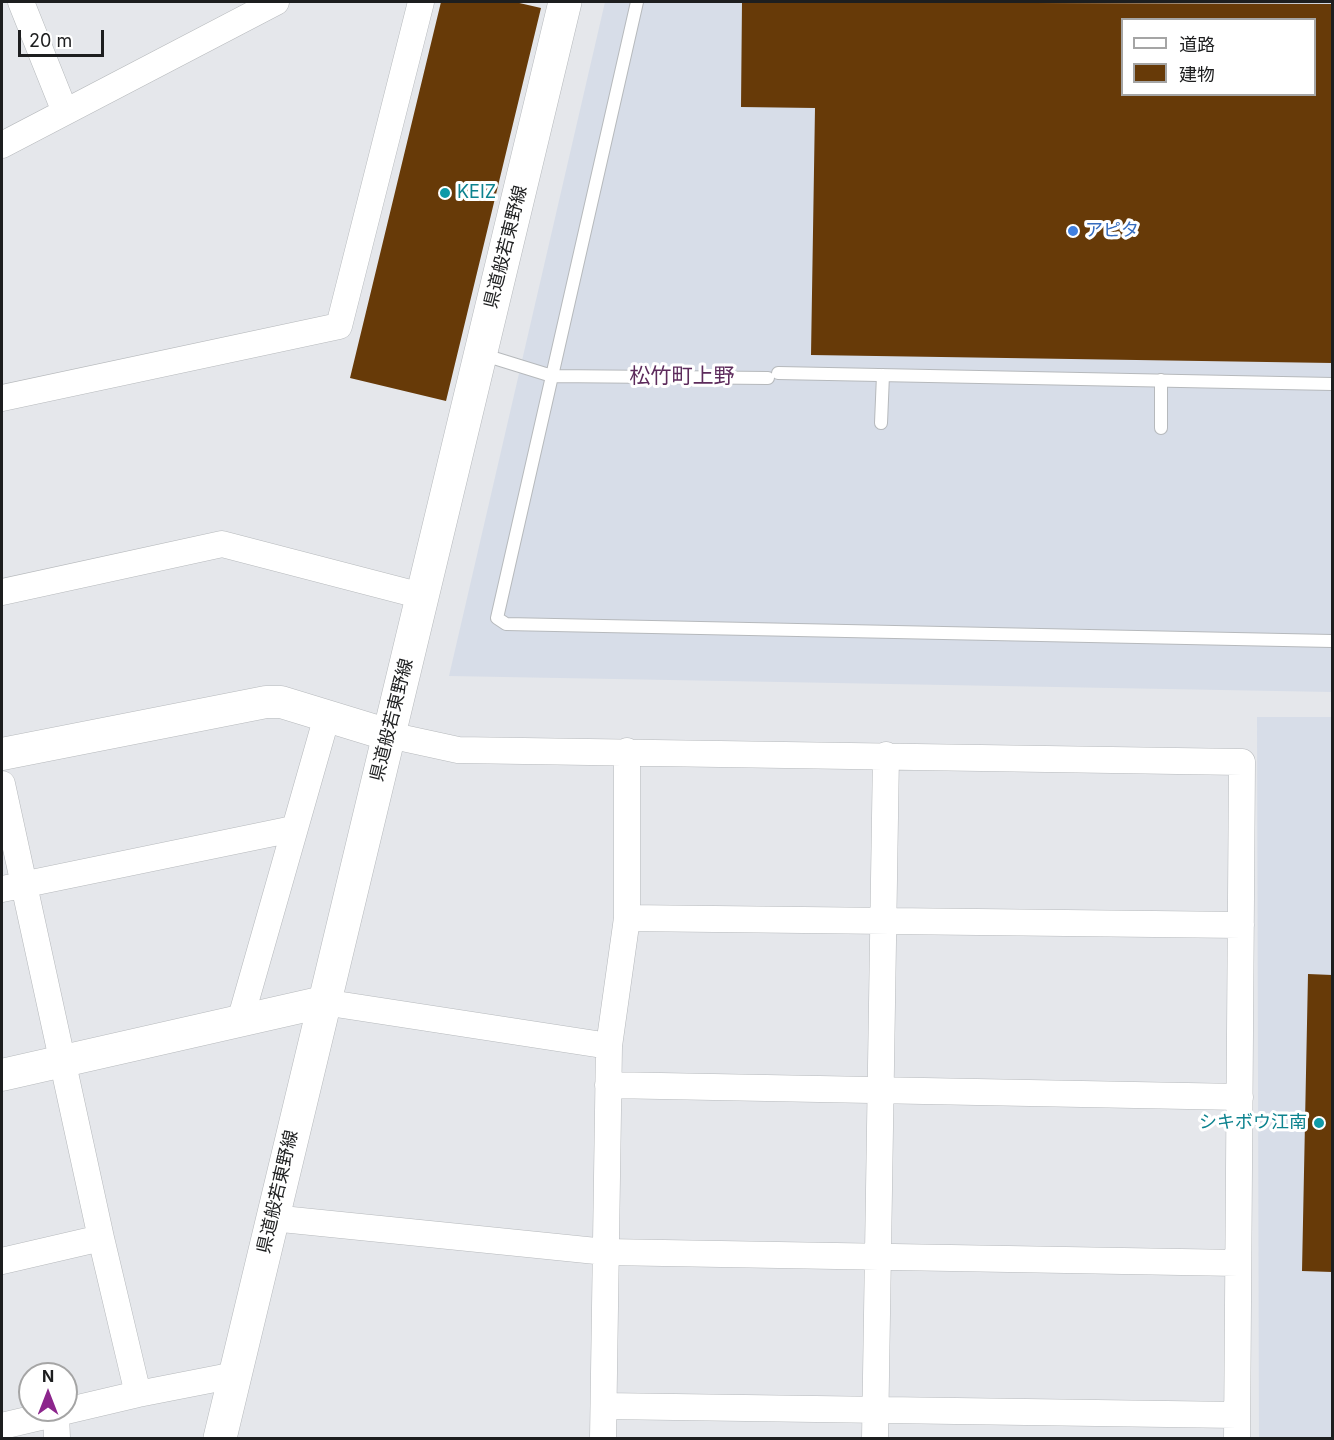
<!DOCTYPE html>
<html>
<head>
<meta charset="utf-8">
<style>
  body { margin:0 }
  #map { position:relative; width:1334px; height:1440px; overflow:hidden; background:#e5e7eb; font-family:Inter,"Noto Sans JP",sans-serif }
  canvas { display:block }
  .frame { position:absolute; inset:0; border:3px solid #1d1e1f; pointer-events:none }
  .legend { position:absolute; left:1121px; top:18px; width:195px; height:78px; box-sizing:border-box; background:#fff; border:2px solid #a5a5a5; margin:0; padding:8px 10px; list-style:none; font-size:18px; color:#1d1e1f }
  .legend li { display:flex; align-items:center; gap:12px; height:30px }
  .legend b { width:30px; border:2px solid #a5a5a5 }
  .north { position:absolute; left:18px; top:1362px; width:60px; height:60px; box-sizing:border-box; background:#fff; border:2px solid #a5a5a5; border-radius:50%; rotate:0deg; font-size:16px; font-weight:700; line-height:24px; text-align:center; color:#1d1e1f }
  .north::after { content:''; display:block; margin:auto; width:21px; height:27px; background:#8c258c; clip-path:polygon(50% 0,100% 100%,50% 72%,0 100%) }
  .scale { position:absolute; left:18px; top:30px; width:86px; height:27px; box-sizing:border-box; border:3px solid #1d1e1f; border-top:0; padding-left:8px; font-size:18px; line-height:21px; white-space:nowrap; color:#1d1e1f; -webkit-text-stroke:4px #fff; paint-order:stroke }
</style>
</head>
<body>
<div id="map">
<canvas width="1334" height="1440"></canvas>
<div class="frame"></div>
<ul class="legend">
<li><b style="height:8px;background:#fff"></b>道路</li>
<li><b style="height:16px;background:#673a08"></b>建物</li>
</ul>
<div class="north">N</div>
<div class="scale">20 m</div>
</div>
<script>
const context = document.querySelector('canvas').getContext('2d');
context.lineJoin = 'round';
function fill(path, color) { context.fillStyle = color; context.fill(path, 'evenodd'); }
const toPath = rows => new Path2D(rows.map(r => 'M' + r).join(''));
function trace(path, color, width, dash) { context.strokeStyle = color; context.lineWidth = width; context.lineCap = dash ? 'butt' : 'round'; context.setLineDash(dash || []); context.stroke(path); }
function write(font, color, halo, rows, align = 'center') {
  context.font = font + ' Inter,"Noto Sans JP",sans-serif'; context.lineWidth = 6; context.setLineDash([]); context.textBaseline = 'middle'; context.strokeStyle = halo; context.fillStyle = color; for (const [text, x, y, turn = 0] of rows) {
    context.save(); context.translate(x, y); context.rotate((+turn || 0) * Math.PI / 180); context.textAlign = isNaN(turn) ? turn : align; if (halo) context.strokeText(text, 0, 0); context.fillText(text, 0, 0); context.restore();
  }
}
fill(toPath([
  [605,2,1332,2,1332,692,449,676],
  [1122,20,1314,20,1314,94,1122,94],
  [1257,717,1332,717,1332,1438,1259,1438]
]), '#d7dde8');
fill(toPath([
  [441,2,515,2,541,8,446,401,350,378],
  [742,2,1332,4,1332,363,811,355,815,108,741,107],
  [1122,20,1314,20,1314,94,1122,94],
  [1308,974,1332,975,1332,1272,1302,1271]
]), '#673a08');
const service = toPath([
  [637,2,497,618,506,624,1332,641],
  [481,354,552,376,768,378],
  [778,373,1332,384],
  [1161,380,1161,428],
  [881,423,883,375]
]);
const minor = toPath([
  [21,2,65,112],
  [2,145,276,2],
  [2,398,339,326,421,2],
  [2,592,222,544,422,596],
  [389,735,458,750,1242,762,1237,1438],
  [2,784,101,1238,138,1394],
  [2,889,293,829],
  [627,918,1241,925],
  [323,1002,609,1046],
  [240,1021,327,716],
  [608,1085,1240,1097],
  [272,1218,606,1252,1238,1263],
  [2,1261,101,1238],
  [604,1406,1237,1415],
  [56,1414,57,1438],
  [2,1426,138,1394,235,1375],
  [603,1438,609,1046,627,918,627,751],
  [875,1438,886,755]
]);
const tertiary = toPath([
  [2,754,266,702,281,702,389,735],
  [2,1075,323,1002]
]);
const secondary = toPath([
  [220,1438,565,2]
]);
trace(service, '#b6b9bc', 14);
trace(minor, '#b6b9bc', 27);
trace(tertiary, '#b6b9bc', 33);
trace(secondary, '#b6b9bc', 34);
trace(service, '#fff', 12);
trace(minor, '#fff', 26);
trace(tertiary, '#fff', 32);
trace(secondary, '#fff', 33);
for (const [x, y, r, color] of [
  [445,193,6,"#0f9aa8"],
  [1073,231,6,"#3f7fe0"],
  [1319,1123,6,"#0f9aa8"]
]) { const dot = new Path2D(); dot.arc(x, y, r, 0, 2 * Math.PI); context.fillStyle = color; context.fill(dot); trace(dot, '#fff', 2); }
write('18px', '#0d838f', '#fff', [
  ["KEIZ",457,193],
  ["シキボウ江南",1307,1123,"right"]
], 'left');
write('18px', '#366cbe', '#fff', [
  ["アピタ",1085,231]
], 'left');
write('18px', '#1d1e1f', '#fff', [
  ["県道般若東野線",506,247,-76],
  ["県道般若東野線",392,720,-76],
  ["県道般若東野線",278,1192,-77]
]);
write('21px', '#5d2b5c', '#fff', [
  ["松竹町上野",682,377]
]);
</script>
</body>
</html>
